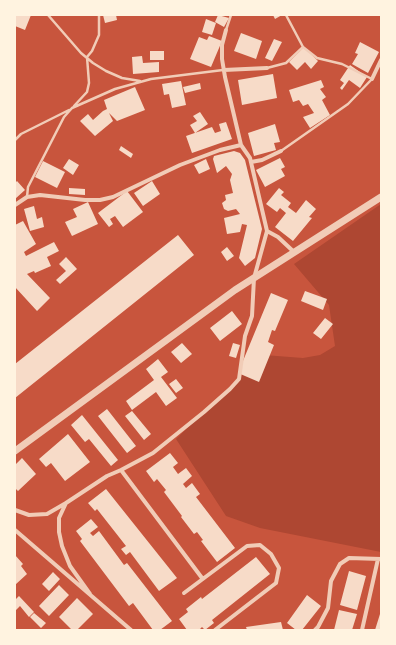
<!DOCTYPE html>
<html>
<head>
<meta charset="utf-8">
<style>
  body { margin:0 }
  #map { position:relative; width:396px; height:645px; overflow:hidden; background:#c8553d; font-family:"Fira Sans",sans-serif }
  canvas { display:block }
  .frame { position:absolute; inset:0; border:16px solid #fff3e0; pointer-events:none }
</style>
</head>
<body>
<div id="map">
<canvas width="396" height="645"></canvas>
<div class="frame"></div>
</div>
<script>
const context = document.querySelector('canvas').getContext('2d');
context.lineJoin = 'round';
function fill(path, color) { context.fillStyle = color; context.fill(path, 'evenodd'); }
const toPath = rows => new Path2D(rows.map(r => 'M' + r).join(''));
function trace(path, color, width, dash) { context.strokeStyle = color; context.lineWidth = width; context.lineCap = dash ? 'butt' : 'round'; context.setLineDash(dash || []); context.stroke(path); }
fill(toPath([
  [381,204,381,552,260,528,226,516,176,439,252,365,264,355,303,358,320,355,335,346,329,305,294,264]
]), '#ae4732');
fill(toPath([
  [15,15,31,15,25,30,15,26],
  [103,15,116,15,117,20,105,23],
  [218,15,229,18,224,27,215,22],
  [273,15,282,15,275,19],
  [206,19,216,23,212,35,202,32],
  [241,33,262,41,256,59,234,51],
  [209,36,222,41,211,67,190,59,199,37,207,40],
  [274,39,282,42,272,61,265,58],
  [360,42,379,52,368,73,352,64,358,54,355,53],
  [304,47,318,61,311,69,305,62,297,70,289,62],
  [150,51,164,51,164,60,150,60],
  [142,56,143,63,159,62,159,72,133,74,132,57],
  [350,65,367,77,360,88,349,80,342,90,340,88,344,83,340,80],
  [273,74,277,98,242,105,238,80],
  [321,80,324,87,320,89,326,97,322,100,330,115,310,128,303,117,314,113,308,104,303,106,299,100,293,102,289,90],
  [181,81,186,105,172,108,169,94,164,95,162,84],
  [200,83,201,89,185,93,183,87],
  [135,87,145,110,117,121,109,113,113,121,95,136,80,121,88,114,93,120,103,111,107,109,104,100],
  [200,112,208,124,195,133,190,125,197,121,193,116],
  [226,122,232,139,192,153,186,136,212,127,215,133,221,131,219,124],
  [275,124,280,142,274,143,276,150,254,156,248,133],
  [121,146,133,154,131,158,119,150],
  [234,151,240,153,245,160,262,229,255,258,245,266,239,258,247,225,242,224,240,232,227,234,224,218,240,214,236,209,228,211,224,209,222,203,226,200,225,195,233,193,230,180,232,174,226,166,217,173,213,159,214,156],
  [280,158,285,167,281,169,285,176,265,187,256,170],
  [69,159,79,165,73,175,63,168],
  [206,159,210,169,199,174,194,165],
  [43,161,65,172,57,188,35,177],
  [17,181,25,190,15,199,15,183],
  [152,181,160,194,143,206,134,193],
  [69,188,85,189,85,195,69,194],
  [279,188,284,192,281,195,291,203,288,207,296,213,306,200,316,209,309,217,312,218,293,241,275,227,286,213,280,208,277,212,266,204],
  [127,191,143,212,123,227,115,216,110,219,113,224,109,227,98,213],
  [88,202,98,224,72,236,65,222,77,217,73,209],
  [34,206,37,219,42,217,44,227,30,231,24,209],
  [23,221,36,244,24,252,26,256,54,242,59,251,47,257,51,266,35,273,34,271,27,274,50,298,37,311,15,287,15,225],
  [178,235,194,255,15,398,15,364],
  [227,247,234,256,227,261,221,252],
  [66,257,77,269,60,284,56,280,66,271,59,264],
  [305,291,327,299,323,310,301,301],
  [271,293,288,300,275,331,272,330,268,342,274,345,259,382,238,373],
  [232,311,242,324,220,341,210,328],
  [325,318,333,324,321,339,313,333],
  [182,343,192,354,181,363,171,352],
  [233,343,240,345,236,358,229,356],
  [158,359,168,372,161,377,177,398,166,406,156,392,132,410,126,401,154,380,146,369],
  [176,379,183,388,176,393,169,384],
  [107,409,136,446,127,453,98,416],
  [132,411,151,434,144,440,125,416],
  [82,415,118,460,111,466,89,439,85,442,71,425],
  [68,434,90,462,65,481,51,463,46,467,39,459],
  [170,453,178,463,173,467,178,474,186,468,192,476,183,484,186,488,192,483,200,494,196,497,235,548,217,562,201,541,203,540,197,532,194,534,181,517,182,516,164,492,166,490,157,479,154,482,146,471],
  [22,458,36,474,18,491,15,488,15,465],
  [106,489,177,578,159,591,130,552,126,555,121,549,126,546,97,509,95,511,88,503],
  [91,519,98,527,90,533,93,536,99,531,124,565,127,563,172,621,160,630,153,630,133,603,129,606,80,541,82,539,76,531],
  [15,555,23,564,21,566,27,574,15,585],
  [256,557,270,574,212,620,214,623,205,630,202,627,199,630,187,630,179,619,188,612,186,609,201,597,202,599],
  [349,571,366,576,357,610,340,605],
  [53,572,60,579,49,591,42,584],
  [59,585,69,595,49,616,39,606],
  [307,595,321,606,302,630,296,630,287,623],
  [19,596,34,612,29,617,20,606,15,611,15,600],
  [77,598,93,614,77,630,72,630,59,617],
  [339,610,357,614,352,630,334,630],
  [34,613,46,623,41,628,30,617],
  [380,614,381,630,375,630],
  [281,622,283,630,247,630,246,627]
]), '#f7dbc8');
trace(toPath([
  [48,15,81,53,93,63,106,71,122,78,140,81],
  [226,30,231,15],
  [267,68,286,63,303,47],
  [74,106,87,92,89,83,87,57,92,51,99,35,99,15],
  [15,140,21,134,69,110],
  [281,151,348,104,372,79,342,64,317,58,303,47,286,15],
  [27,197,28,187,64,117,72,108,115,89,151,79,223,70]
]), '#f1ccb7', 2.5);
trace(toPath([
  [224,70,267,68],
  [372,79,381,60],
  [251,162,262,160,281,151],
  [15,205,27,197,40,195,85,200,100,200,113,197,180,165,220,150,241,145],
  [267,231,278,237,294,252],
  [121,470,202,578],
  [66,503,107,476,121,470,153,453,204,412,230,389,239,379,245,336,252,316,254,278,267,231,250,158,241,145,225,77,222,59,222,45,226,30],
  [15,510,29,515,47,514,66,503,59,518,59,532,62,546,70,566,90,594],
  [15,530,131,630],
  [184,593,247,546,260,545,271,554,279,568,276,583,215,630],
  [315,630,318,627,328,608,331,581,340,564,349,558,381,559],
  [362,630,378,559]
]), '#f1ccb7', 4);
trace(toPath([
  [15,451,235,290,381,197]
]), '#f1ccb7', 7);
</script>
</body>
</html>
